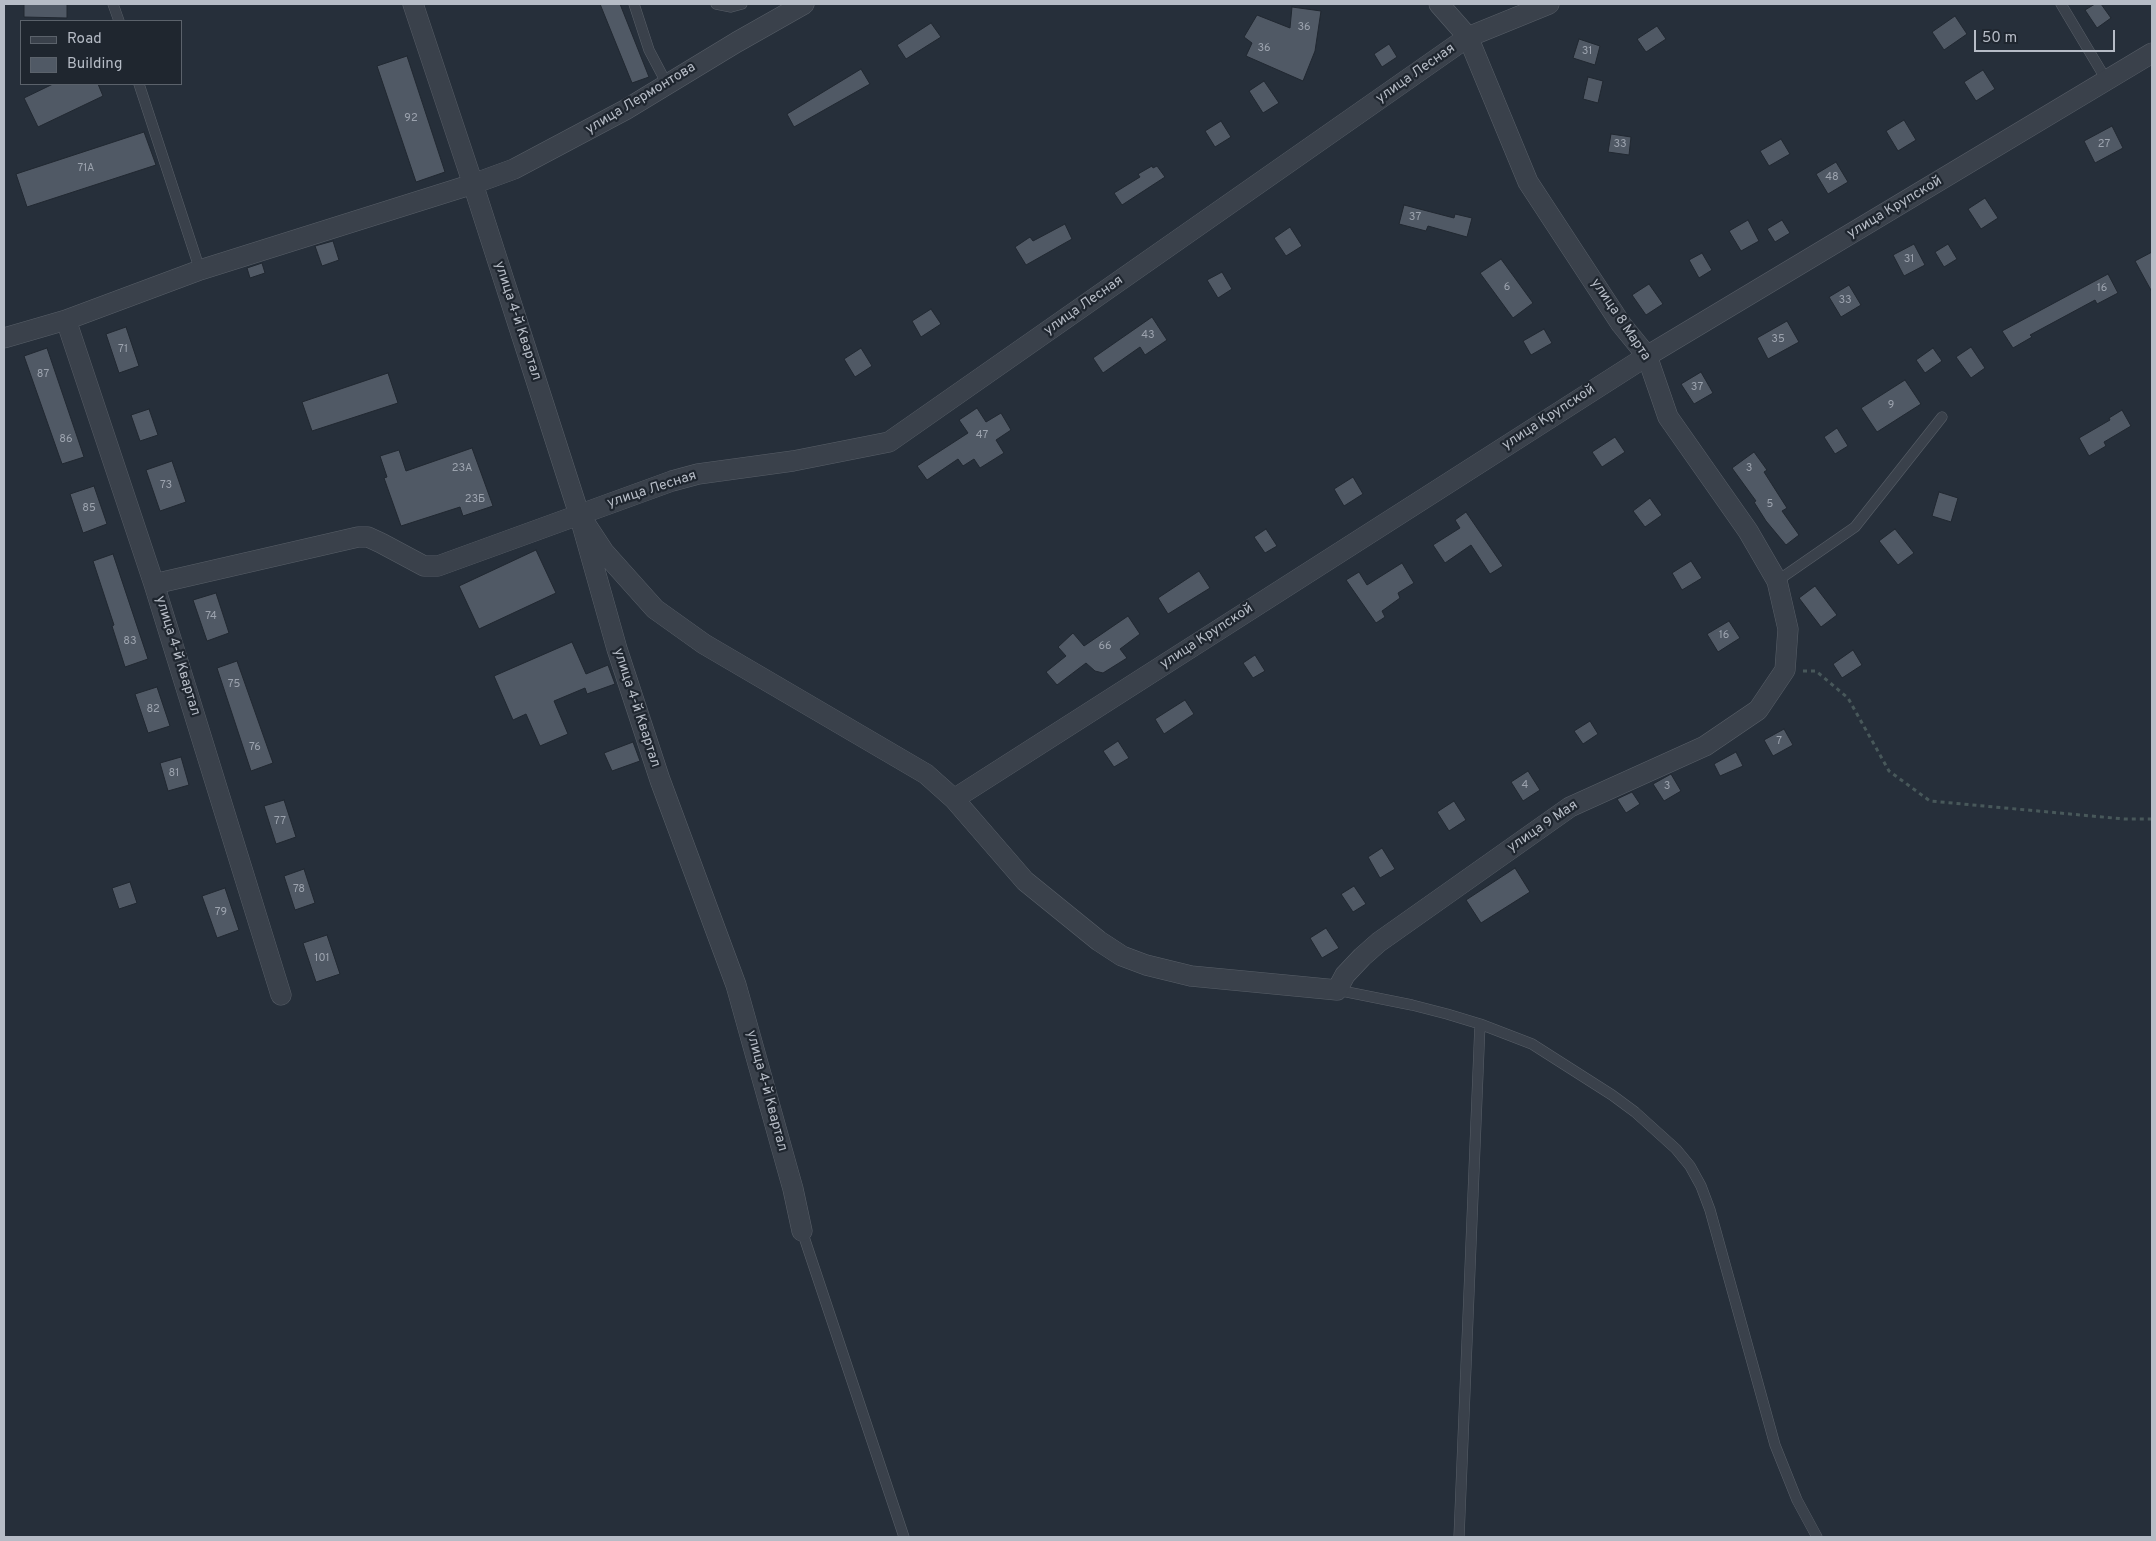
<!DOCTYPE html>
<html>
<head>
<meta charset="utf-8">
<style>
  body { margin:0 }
  #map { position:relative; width:2156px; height:1541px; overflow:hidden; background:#262f3a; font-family:Overpass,sans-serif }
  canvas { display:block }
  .frame { position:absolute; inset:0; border:5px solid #b6bcc6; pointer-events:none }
  .legend { position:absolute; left:20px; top:20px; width:162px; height:65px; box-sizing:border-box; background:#1f262f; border:1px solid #5b626b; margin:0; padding:6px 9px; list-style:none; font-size:15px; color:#b6bcc6 }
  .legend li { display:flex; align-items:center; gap:10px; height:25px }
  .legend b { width:25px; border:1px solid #5b626b }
  .scale { position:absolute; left:1974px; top:30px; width:141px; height:22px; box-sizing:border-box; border:2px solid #b6bcc6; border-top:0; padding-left:6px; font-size:15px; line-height:18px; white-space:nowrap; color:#b6bcc6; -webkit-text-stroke:4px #1f262f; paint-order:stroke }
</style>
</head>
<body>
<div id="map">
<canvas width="2156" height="1541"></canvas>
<div class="frame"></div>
<ul class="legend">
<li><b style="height:6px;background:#3a414b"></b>Road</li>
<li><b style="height:14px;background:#505965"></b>Building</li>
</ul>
<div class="scale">50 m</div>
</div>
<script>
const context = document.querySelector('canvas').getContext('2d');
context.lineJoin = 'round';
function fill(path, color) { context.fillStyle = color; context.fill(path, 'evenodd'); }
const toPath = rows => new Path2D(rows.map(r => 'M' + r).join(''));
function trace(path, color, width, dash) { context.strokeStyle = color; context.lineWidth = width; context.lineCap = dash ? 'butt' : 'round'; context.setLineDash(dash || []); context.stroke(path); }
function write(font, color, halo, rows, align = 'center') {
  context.font = font + ' Overpass,sans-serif'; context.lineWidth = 4.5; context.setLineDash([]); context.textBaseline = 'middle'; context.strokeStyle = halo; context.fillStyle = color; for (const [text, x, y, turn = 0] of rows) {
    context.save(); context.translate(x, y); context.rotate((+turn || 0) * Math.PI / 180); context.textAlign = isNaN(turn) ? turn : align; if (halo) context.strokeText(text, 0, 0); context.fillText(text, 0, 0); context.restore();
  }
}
const building = toPath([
  [24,4,67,4,67,18,24,17,24,4],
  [600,4,620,4,649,77,632,83,600,4],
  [2095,4,2101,4,2111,18,2097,28,2085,10,2095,4],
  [1292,7,1321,11,1315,51,1303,81,1246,56,1252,43,1244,37,1257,15,1290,28,1292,7],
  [1955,16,1967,34,1944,50,1932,32,1955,16],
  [931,23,941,37,906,59,897,45,931,23],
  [1657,26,1666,39,1646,52,1637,39,1657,26],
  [1579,39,1600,46,1595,65,1573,58,1579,39],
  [1389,44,1397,57,1382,67,1374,54,1389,44],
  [407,56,445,172,416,182,377,66,407,56],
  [861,69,870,84,794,127,787,114,861,69],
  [1983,70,1995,89,1976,101,1964,82,1983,70],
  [1588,77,1603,81,1598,103,1583,99,1588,77],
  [1264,81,1279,103,1263,113,1249,91,1264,81],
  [53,84,98,84,103,96,38,127,24,98,53,84],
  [1904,120,1916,140,1898,151,1886,131,1904,120],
  [1221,121,1231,137,1215,147,1205,131,1221,121],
  [2112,126,2123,148,2095,163,2084,141,2112,126],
  [144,132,156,165,27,207,16,174,144,132],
  [1611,134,1631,137,1629,155,1608,152,1611,134],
  [1781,139,1790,154,1769,166,1760,151,1781,139],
  [1836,162,1848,182,1828,194,1816,174,1836,162],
  [1152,166,1153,168,1157,166,1165,177,1122,205,1114,193,1140,177,1138,174,1152,166],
  [1985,198,1998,218,1981,229,1968,209,1985,198],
  [1404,205,1454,218,1455,214,1472,218,1467,237,1428,226,1426,231,1399,224,1404,205],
  [1748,220,1759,241,1741,251,1729,231,1748,220],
  [1782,220,1790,233,1775,242,1767,229,1782,220],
  [1065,224,1072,239,1026,265,1015,247,1030,237,1033,241,1065,224],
  [1290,227,1302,246,1286,256,1274,238,1290,227],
  [333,241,339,260,322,266,315,246,333,241],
  [1914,244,1925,265,1904,276,1893,255,1914,244],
  [1948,244,1957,259,1944,267,1935,252,1948,244],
  [2152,252,2152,292,2135,261,2152,252],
  [1702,253,1712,270,1699,278,1689,260,1702,253],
  [1501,259,1533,303,1513,318,1480,273,1501,259],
  [262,263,265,273,250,278,247,268,262,263],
  [1222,272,1232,289,1218,298,1207,280,1222,272],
  [2108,274,2118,293,2097,304,2095,300,2030,335,2032,337,2013,348,2002,331,2108,274],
  [1649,284,1663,304,1646,315,1632,295,1649,284],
  [1849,285,1861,305,1841,317,1829,297,1849,285],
  [931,309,941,324,921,337,912,321,931,309],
  [1152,317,1167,340,1145,355,1140,347,1103,373,1093,358,1152,317],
  [1787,321,1799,342,1768,359,1757,338,1787,321],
  [126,327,139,366,119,373,106,334,126,327],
  [1544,329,1552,343,1531,355,1523,341,1544,329],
  [1971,347,1985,368,1971,378,1956,357,1971,347],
  [47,348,84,457,62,464,24,356,47,348],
  [861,348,872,366,855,377,844,359,861,348],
  [1933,348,1942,361,1925,373,1916,360,1933,348],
  [1701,372,1713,393,1694,404,1681,384,1701,372],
  [388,373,398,403,312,431,302,402,388,373],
  [1905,380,1921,404,1877,432,1861,408,1905,380],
  [977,408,986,422,1001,413,1011,430,996,440,1004,453,980,468,974,459,963,466,958,459,927,480,917,466,968,433,959,420,977,408],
  [149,409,158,435,140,441,131,415,149,409],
  [2122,410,2131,426,2104,442,2106,446,2089,456,2079,438,2110,420,2109,418,2122,410],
  [1837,428,1848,446,1835,454,1824,437,1837,428],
  [1615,437,1625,452,1602,467,1592,452,1615,437],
  [472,448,493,506,463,516,460,507,401,526,384,478,387,477,380,456,399,450,406,471,472,448],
  [1754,452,1767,470,1764,472,1787,508,1782,511,1799,535,1786,545,1766,521,1754,502,1756,501,1732,468,1754,452],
  [172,461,186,502,160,511,146,470,172,461],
  [1353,477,1363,494,1344,506,1334,489,1353,477],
  [94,486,107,524,83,533,70,494,94,486],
  [1939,492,1958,498,1951,522,1932,516,1939,492],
  [1650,498,1662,515,1645,527,1633,511,1650,498],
  [1466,512,1503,566,1490,574,1471,545,1445,563,1433,545,1460,528,1455,520,1466,512],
  [1266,529,1277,546,1265,553,1254,537,1266,529],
  [1895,529,1914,553,1898,565,1879,541,1895,529],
  [536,550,556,593,479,629,459,586,536,550],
  [113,554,148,659,125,667,112,626,114,625,93,561,113,554],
  [1691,561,1702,578,1682,590,1672,573,1691,561],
  [1402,563,1414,583,1398,593,1400,598,1382,611,1385,617,1376,623,1346,580,1359,572,1367,585,1402,563],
  [1199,571,1210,588,1168,614,1158,598,1199,571],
  [1815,586,1837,615,1821,627,1799,598,1815,586],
  [216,593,229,633,207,641,193,600,216,593],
  [1128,616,1140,634,1120,649,1127,658,1103,673,1095,671,1086,663,1057,685,1046,672,1066,656,1058,647,1073,633,1084,646,1128,616],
  [1729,621,1740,638,1718,652,1707,634,1729,621],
  [572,642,586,674,608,665,615,684,587,694,585,688,554,701,568,734,540,746,526,714,513,720,494,676,572,642],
  [1853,650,1862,665,1842,678,1833,664,1853,650],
  [1255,655,1265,671,1253,678,1243,663,1255,655],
  [237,661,273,763,251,771,217,668,237,661],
  [157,687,170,726,148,733,135,694,157,687],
  [1185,700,1194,714,1164,734,1155,719,1185,700],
  [1590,721,1598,734,1583,744,1574,731,1590,721],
  [1784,729,1793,745,1773,756,1764,740,1784,729],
  [1118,741,1129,758,1114,767,1103,751,1118,741],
  [633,742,640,761,612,771,604,753,633,742],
  [1736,752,1743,766,1720,776,1714,764,1736,752],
  [181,757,189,785,168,791,160,763,181,757],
  [1528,771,1540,790,1523,801,1511,782,1528,771],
  [1671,774,1681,791,1664,801,1653,784,1671,774],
  [1632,792,1640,804,1626,813,1617,799,1632,792],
  [284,800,296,837,276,844,264,806,284,800],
  [1454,801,1466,820,1449,831,1437,812,1454,801],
  [1382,848,1395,869,1380,878,1368,857,1382,848],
  [1515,868,1530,892,1481,923,1466,900,1515,868],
  [304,869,315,903,295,910,284,876,304,869],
  [130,882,137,903,119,909,112,888,130,882],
  [1354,886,1366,904,1353,912,1341,894,1354,886],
  [225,888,239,930,217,938,202,896,225,888],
  [1326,928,1339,948,1322,958,1310,938,1326,928],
  [327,935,340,974,316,982,303,943,327,935]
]);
fill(building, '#505965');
trace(building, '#212831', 1);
const lane = toPath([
  [113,4,119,21],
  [634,4,649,50,668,86],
  [716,4,731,7,742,4],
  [2061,4,2107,81],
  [139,84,200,270],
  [1777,581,1855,527,1942,417],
  [1337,990,1412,1005,1447,1014,1480,1024,1532,1044,1612,1095,1635,1112,1676,1149,1690,1166,1701,1186,1710,1210,1775,1445,1797,1500,1817,1537],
  [802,1231,904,1537],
  [1459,1537,1480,1024]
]);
const street = toPath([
  [413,4,473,184,579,514,617,649,660,780,736,985,793,1189,802,1231],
  [66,320,154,584,281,995],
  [4,338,66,320,200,270,473,184,514,169,625,110,737,42,804,4],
  [579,514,604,552,655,609,704,644,926,774,954,799,1025,881,1099,941,1122,956,1146,965,1191,976,1337,990,1345,975,1362,957,1379,942,1570,807,1705,746,1758,710,1785,670,1788,629,1777,581,1748,531,1668,417,1647,356,1621,324,1528,182,1468,37,1439,4],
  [154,584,358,537,368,537,381,543,424,566,438,566,672,481,698,474,793,461,889,442,1468,37,1549,4],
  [954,799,1647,356,2152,53]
]);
trace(lane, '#585f68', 11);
trace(street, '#585f68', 21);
trace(toPath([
  [1803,671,1816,671,1848,698,1889,771,1930,801,2124,819,2152,819]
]), '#48585a', 3, [4, 4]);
trace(lane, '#3a414b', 10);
trace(street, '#3a414b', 20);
write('11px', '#9ca3ae', null, [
  ["36",1304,28],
  ["36",1264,49],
  ["31",1587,52],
  ["92",411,119],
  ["33",1620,145],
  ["27",2104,145],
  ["71А",86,169],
  ["48",1832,178],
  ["37",1415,218],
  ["31",1909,260],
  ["6",1507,288],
  ["16",2102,289],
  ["33",1845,301],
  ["43",1148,336],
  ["35",1778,340],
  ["71",123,350],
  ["87",43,375],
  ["37",1697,388],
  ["9",1891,406],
  ["47",982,436],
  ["86",66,440],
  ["23А",462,469],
  ["3",1749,469],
  ["73",166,486],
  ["23Б",475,500],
  ["5",1770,505],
  ["85",89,509],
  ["74",211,617],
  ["16",1724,636],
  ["83",130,642],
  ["66",1105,647],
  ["75",234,685],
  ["82",153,710],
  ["7",1779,742],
  ["76",255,748],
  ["81",174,774],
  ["4",1525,786],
  ["3",1667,787],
  ["77",280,822],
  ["78",299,890],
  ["79",221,913],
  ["101",322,959]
]);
write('14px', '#b6bcc6', '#1f262f', [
  ["улица Лесная",1416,74,-35],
  ["улица Лермонтова",641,99,-31],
  ["улица Крупской",1895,208,-31],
  ["улица Лесная",1084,306,-35],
  ["улица 8 Марта",1620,320,56],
  ["улица 4-й Квартал",517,321,72],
  ["улица Крупской",1549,418,-33],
  ["улица Лесная",652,490,-18],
  ["улица Крупской",1207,637,-33],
  ["улица 4-й Квартал",177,656,73],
  ["улица 4-й Квартал",636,708,72],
  ["улица 9 Мая",1543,827,-34],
  ["улица 4-й Квартал",766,1091,75]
]);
</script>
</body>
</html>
